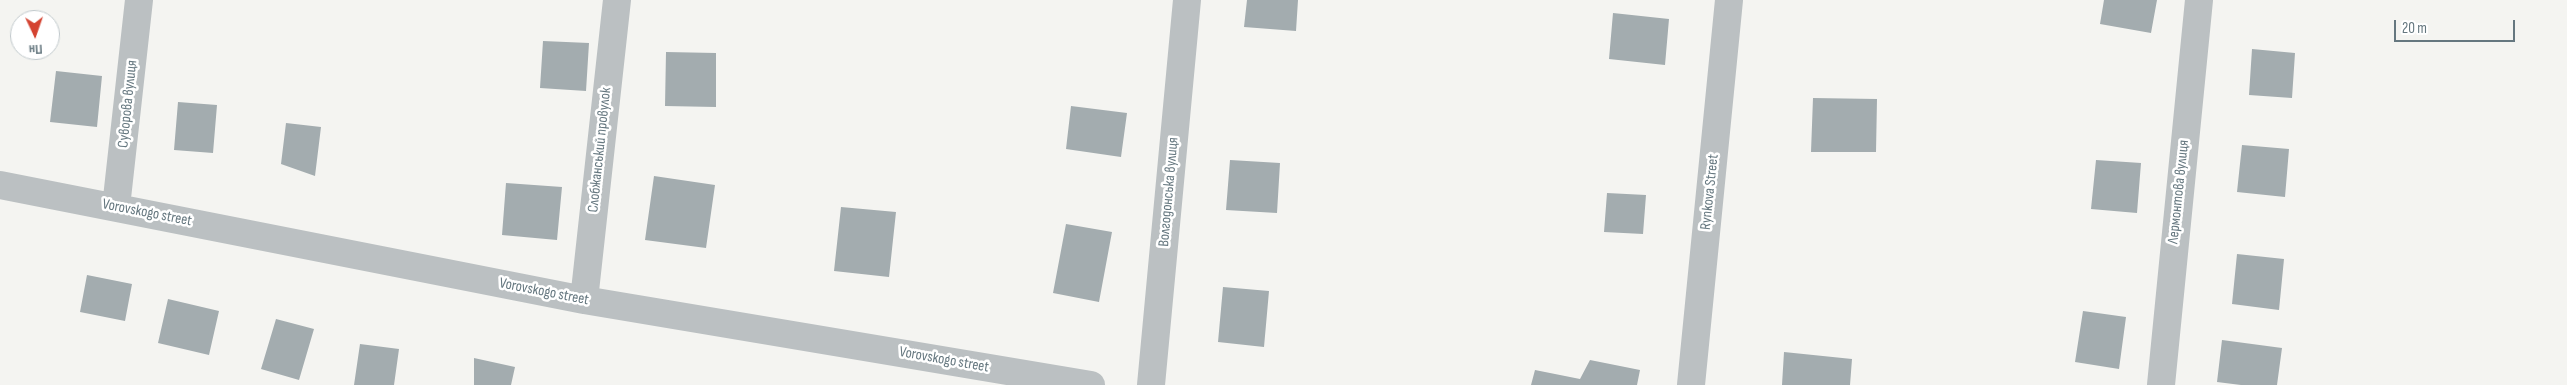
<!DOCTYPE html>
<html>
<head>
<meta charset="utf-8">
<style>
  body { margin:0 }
  #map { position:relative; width:2567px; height:385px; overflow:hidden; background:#f4f4f1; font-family:"Sofia Sans Condensed",sans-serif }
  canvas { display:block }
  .north { position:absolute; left:10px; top:10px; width:50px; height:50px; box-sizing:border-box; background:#fff; border:1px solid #c1c9cc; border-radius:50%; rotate:177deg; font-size:14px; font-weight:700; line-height:20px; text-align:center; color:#65777f }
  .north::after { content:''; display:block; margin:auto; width:18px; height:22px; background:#d44331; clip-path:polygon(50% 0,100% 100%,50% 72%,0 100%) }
  .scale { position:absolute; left:2394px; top:20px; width:121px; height:22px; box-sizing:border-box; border:2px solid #65777f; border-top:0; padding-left:6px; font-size:15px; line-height:18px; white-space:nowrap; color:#65777f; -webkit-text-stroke:4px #fff; paint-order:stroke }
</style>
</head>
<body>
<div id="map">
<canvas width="2567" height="385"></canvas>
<div class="north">Пн</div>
<div class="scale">20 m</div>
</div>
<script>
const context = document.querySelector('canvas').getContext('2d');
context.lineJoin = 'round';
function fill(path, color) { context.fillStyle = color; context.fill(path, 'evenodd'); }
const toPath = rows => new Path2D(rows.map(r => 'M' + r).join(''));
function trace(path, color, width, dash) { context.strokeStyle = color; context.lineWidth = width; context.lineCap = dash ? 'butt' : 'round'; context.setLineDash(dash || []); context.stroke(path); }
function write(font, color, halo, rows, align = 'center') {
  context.font = font + ' "Sofia Sans Condensed",sans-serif'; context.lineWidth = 5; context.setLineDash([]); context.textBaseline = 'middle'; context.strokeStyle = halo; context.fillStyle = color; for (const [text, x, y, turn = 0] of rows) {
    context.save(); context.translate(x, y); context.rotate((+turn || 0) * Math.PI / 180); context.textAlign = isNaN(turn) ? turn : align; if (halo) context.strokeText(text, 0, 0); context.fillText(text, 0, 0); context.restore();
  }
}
fill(toPath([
  [1247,0,1298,0,1296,31,1244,27],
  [2104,0,2157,0,2151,33,2100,24],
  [1613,13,1669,19,1665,65,1609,59],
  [543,41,589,43,586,91,540,88],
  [2252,49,2295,53,2292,98,2249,95],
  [666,52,716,53,716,107,665,106],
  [56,71,102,76,97,127,50,122],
  [1813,98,1877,99,1876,152,1811,152],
  [178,102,217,105,213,153,174,150],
  [1071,106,1127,113,1121,157,1066,149],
  [286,123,321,127,315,176,281,164],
  [2242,145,2289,149,2285,197,2237,192],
  [1230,160,1280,163,1277,213,1226,210],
  [2096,160,2141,163,2137,213,2091,209],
  [654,176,715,185,706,248,645,240],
  [506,183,562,187,557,240,502,235],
  [1607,193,1646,195,1643,234,1604,232],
  [841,207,896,212,889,277,834,271],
  [1066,224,1112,232,1099,302,1053,293],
  [2237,254,2284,259,2279,310,2232,304],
  [87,275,132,284,125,321,80,312],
  [1223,287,1269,291,1264,347,1218,342],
  [168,299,219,311,209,355,158,343],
  [2083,311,2126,317,2119,369,2075,362],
  [276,319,314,329,299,380,261,369],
  [2222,340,2282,348,2277,385,2241,385,2217,382],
  [360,344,399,349,394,385,354,385],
  [1784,352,1852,359,1850,385,1782,385],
  [474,358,515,367,511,385,474,385],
  [1590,360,1640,370,1637,385,1531,385,1535,370,1580,379]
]), '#a3acaf');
trace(toPath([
  [0,185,584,300,1091,385],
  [116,207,139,0],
  [584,300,617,0],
  [1151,385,1187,0],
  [1691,385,1729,0],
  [2161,385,2199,0]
]), '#bbc0c2', 28);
write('15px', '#65777f', '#fff', [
  ["Суворова вулиця",128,104,-84],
  ["Слобжанський провулок",600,150,-84],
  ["Волгодонська вулиця",1169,192,-85],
  ["Rynkova Street",1710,192,-84],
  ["Лермонтова вулиця",2179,192,-84],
  ["Vorovskogo street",147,213,11],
  ["Vorovskogo street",544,292,11],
  ["Vorovskogo street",944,360,10]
]);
</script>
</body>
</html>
